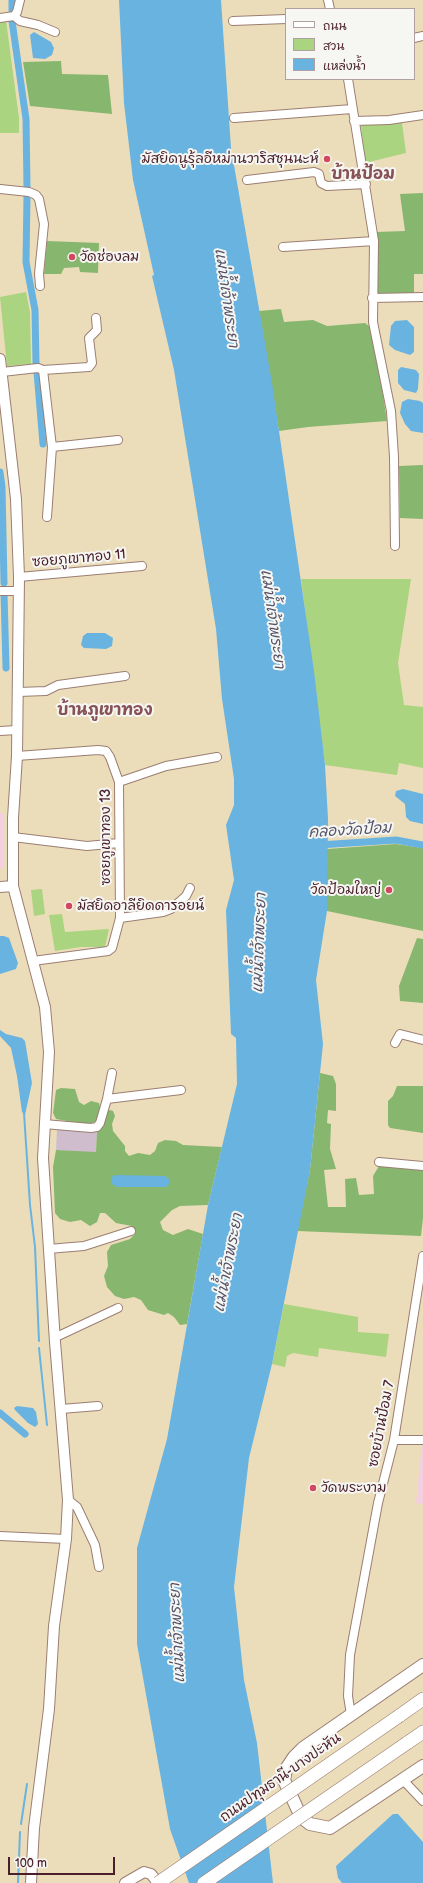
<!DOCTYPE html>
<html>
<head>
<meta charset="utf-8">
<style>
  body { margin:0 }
  #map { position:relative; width:423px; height:1883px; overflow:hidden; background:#ecddba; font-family:"Balsamiq Sans","Playpen Sans Thai",sans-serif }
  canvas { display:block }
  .legend { position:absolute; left:285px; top:8px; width:130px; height:72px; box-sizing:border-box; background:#f6f6f2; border:1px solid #b1a0a2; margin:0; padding:5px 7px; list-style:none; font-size:12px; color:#4a1f2b }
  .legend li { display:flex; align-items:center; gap:8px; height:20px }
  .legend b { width:20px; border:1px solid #b1a0a2 }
  .scale { position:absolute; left:8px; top:1857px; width:107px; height:18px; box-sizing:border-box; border:2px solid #4a1f2b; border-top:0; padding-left:5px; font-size:12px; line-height:14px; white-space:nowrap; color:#4a1f2b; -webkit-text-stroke:3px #f6f6f2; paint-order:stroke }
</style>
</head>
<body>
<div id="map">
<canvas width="423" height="1883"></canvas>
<ul class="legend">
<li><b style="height:5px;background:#fff"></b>ถนน</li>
<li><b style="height:11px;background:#aad47f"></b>สวน</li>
<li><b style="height:11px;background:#69b3e1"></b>แหล่งน้ำ</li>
</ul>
<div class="scale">100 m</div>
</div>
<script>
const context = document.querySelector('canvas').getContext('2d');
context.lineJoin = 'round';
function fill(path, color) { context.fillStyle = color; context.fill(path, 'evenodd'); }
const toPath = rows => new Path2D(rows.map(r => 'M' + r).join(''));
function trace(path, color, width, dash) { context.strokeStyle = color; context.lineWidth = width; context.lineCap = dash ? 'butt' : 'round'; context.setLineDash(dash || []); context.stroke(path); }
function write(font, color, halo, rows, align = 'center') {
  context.font = font + ' "Balsamiq Sans","Playpen Sans Thai",sans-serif'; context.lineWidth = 4; context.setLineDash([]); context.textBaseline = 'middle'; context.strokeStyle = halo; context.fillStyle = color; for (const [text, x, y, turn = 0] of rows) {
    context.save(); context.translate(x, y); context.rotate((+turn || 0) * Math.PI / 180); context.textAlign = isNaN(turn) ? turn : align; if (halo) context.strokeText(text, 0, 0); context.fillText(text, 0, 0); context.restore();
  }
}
fill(toPath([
  [0,813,4,813,3,868,0,869],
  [422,1443,423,1443,423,1504,416,1503]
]), '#f3cfdf');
fill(toPath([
  [57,1129,97,1132,96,1153,56,1150]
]), '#cfbdce');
fill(toPath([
  [0,20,6,20,19,118,19,133,0,133],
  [364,123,402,123,406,153,365,163,361,125],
  [26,292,30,312,31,364,7,366,0,297],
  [301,579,411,579,398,663,404,705,423,707,423,768,399,763,397,775,325,765],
  [42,889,45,914,34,916,31,890],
  [62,914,65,932,109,929,105,947,81,947,55,951,49,915],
  [284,1304,358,1317,358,1332,389,1334,386,1357,319,1348,318,1357,293,1353,287,1356,285,1367,272,1364]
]), '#aad47f');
fill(toPath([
  [61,61,62,74,108,75,112,114,30,106,23,62],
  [423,193,423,274,414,274,414,293,375,293,376,232,405,231,400,194],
  [47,241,99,243,98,273,80,272,79,267,64,268,61,274,44,274],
  [281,309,284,322,313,320,327,326,365,323,369,326,378,363,387,421,308,427,279,431,259,311],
  [423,465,423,519,400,518,399,466],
  [396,844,423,848,423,931,327,911,327,849],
  [417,938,423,939,423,1003,400,1001,399,986],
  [320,1073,333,1076,336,1084,336,1111,328,1110,327,1123,331,1124,330,1149,336,1169,324,1170,328,1207,346,1207,345,1179,356,1178,359,1195,374,1194,373,1176,379,1166,423,1169,423,1218,421,1236,297,1231,310,1170],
  [397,1086,423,1086,423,1133,390,1128,388,1125,388,1101,393,1096],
  [61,1088,75,1089,79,1102,84,1105,91,1101,99,1103,100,1108,96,1121,88,1125,56,1119,53,1113,56,1090],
  [110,1110,113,1111,115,1116,112,1124,113,1131,125,1146,125,1151,129,1156,138,1153,150,1155,155,1151,158,1143,165,1140,176,1141,183,1145,222,1147,208,1205,180,1206,172,1210,160,1222,163,1230,173,1235,188,1229,203,1234,187,1324,180,1325,174,1317,168,1313,164,1315,148,1310,141,1300,134,1297,124,1299,115,1296,107,1287,104,1276,108,1266,107,1252,111,1245,130,1239,134,1235,132,1226,116,1223,105,1213,100,1213,97,1222,90,1226,81,1220,70,1222,60,1219,55,1213,53,1167,56,1150,96,1152,97,1132,101,1126,106,1112]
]), '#87b66e');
fill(toPath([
  [119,0,221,0,231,148,272,383,314,671,325,765,328,819,327,911,316,980,323,1044,310,1170,272,1364,249,1458,234,1587,244,1680,257,1743,273,1883,189,1883,170,1829,137,1644,137,1548,167,1439,208,1205,237,1084,236,1038,231,1034,226,910,234,880,226,825,234,805,234,779,222,699,216,629,174,370,152,276,154,275,133,180,124,103],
  [34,32,51,42,54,48,52,55,45,59,33,58,30,35],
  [407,320,414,327,414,352,410,355,395,350,389,345,391,326,395,321],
  [401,367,416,370,419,374,418,389,416,393,404,390,398,383,398,370],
  [408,399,420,401,423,403,423,433,411,431,405,424,400,413,402,402],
  [87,633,105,633,113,638,112,646,106,649,84,648,81,645,83,636],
  [403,789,423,794,423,824,410,821,406,817,405,804,395,796,396,791],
  [0,936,4,936,9,938,18,963,16,969,0,974],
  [0,1030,6,1034,22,1038,25,1041,32,1083,25,1115,22,1112,17,1076,11,1048,0,1036],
  [115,1175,165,1176,169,1179,169,1184,166,1187,117,1187,112,1184,112,1177],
  [17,1406,33,1408,36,1412,38,1424,35,1427,28,1423,15,1410,14,1408],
  [393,1814,398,1814,423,1842,423,1883,342,1883,338,1878,336,1866]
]), '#69b3e1');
trace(toPath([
  [24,1113,30,1205,35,1247,39,1341],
  [39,1348,47,1425],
  [21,1824,27,1784],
  [18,1883,20,1832]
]), '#69b3e1', 2);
trace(toPath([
  [12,10,12,0],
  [12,21,26,119,27,188],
  [27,196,26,262,35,310,36,363],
  [37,372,43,444],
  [0,472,2,487,4,583],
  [4,593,6,668],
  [319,845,396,840,423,845],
  [0,1413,25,1434]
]), '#69b3e1', 7);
const minor = toPath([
  [328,0,330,9],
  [14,16,17,12,20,0],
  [0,18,14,16,20,21,38,25,55,32],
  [233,21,286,19],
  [414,38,423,36],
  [348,79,374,241,373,322,391,411,394,457,395,546],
  [234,118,352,109],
  [354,121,389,120,423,115],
  [247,180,314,172,319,174,321,183,327,186,366,184],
  [0,189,29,192,36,195,39,199,44,224,39,274,40,286],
  [283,247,374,241],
  [372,298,423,297],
  [43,370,89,367,92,363,89,338,97,330,96,318],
  [2,372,38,368,43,370,52,447,47,517],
  [52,447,118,440],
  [19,577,142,566],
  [0,591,18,591],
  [18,692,46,691,58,685,125,676],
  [0,731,17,730],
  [17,756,98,750,106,751,110,757,119,782,120,918],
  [119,782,166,766,217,757],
  [13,837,87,846,119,843],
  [33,961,108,951,112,948,120,918,163,912,171,909,186,896,190,888],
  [395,1043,400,1034,423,1040],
  [107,1099,112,1073],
  [44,1124,91,1128,97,1127,100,1123,107,1099,181,1090],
  [379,1162,423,1166],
  [48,1249,84,1246,131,1231],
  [54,1338,118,1308],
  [61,1409,98,1406],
  [394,1440,423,1440],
  [68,1500,77,1507,95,1545,99,1567],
  [0,1536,66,1539],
  [351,1715,348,1696,350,1655,378,1503,394,1440,423,1256],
  [403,1780,423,1801]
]);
const tertiary = toPath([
  [0,359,16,499,19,577,17,756,13,818,13,886,45,1007,49,1052,43,1158,55,1342,68,1500,66,1539,54,1626,49,1709,34,1828,31,1883],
  [0,887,13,886],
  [125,1883,144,1872,151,1874,158,1883]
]);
const secondary = toPath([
  [423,1665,303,1748,294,1757,286,1769,284,1780,301,1817,310,1824,330,1828,423,1766]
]);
const primary = toPath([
  [399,1716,423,1699],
  [407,1743,423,1732]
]);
trace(minor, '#9b7e72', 10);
trace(tertiary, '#9b7e72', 12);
trace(secondary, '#9b7e72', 14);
trace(primary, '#9b7e72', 14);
trace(minor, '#fff', 8);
trace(tertiary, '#fff', 10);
trace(secondary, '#fff', 12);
trace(primary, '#fff', 13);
const primaryBridge = toPath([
  [158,1883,399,1716],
  [204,1883,407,1743]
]);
trace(primaryBridge, '#9b7e72', 14, []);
trace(primaryBridge, '#fff', 13);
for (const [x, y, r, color] of [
  [327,159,4,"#d1495b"],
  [72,257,4,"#d1495b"],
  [389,890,4,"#d1495b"],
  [69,906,4,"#d1495b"],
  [313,1488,4,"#d1495b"]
]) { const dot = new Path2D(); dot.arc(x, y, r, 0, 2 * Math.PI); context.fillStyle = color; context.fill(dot); trace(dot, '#f6f6f2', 1.5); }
write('14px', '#4a1f2b', '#f6f6f2', [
  ["มัสยิดนูรุ้ลอีหม่านวาริสซุนนะห์",319,159,"right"],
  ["วัดช่องลม",80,257],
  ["วัดป้อมใหญ่",381,890,"right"],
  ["มัสยิดอาลียิดดารอยน์",77,906],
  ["วัดพระงาม",321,1488]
], 'left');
write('14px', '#4a1f2b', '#f6f6f2', [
  ["ซอยภูเขาทอง 11",79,559,-5],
  ["ซอยภูเขาทอง 13",106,837,-90],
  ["ซอยบ้านป้อม 7",382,1424,-79],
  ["ถนนปทุมธานี-บางปะหัน",281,1778,-35]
]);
write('italic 15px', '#55536b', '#f6f6f2', [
  ["แม่น้ำเจ้าพระยา",226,298,82],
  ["แม่น้ำเจ้าพระยา",272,619,82],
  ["คลองวัดป้อม",350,831,-3],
  ["แม่น้ำเจ้าพระยา",260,943,-88],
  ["แม่น้ำเจ้าพระยา",229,1263,-79],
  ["แม่น้ำเจ้าพระยา",178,1633,-93]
]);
write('bold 16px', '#875155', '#f6f6f2', [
  ["บ้านป้อม",363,175],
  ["บ้านภูเขาทอง",105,711]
]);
</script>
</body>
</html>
